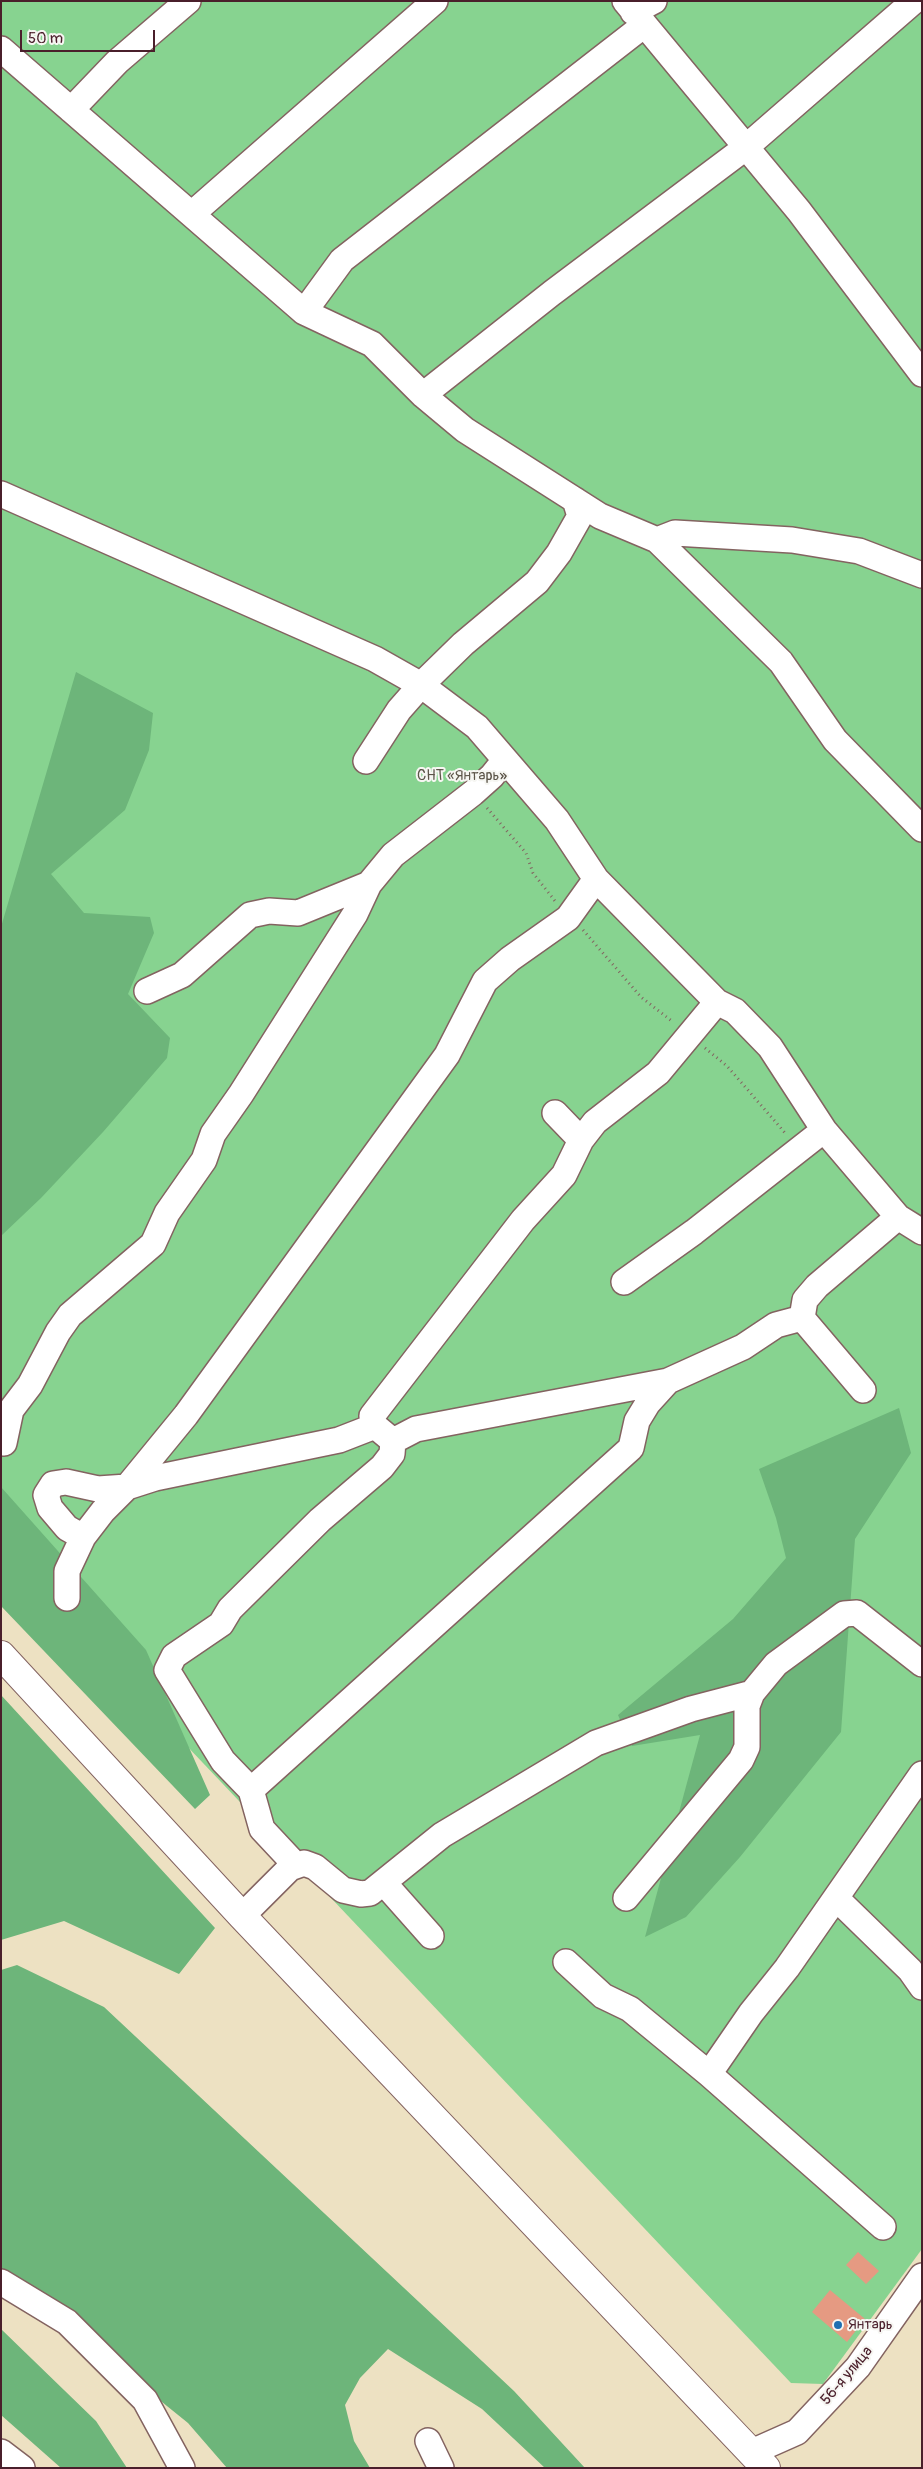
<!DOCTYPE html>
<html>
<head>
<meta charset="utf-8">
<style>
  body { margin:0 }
  #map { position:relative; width:923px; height:2469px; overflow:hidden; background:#ede1c2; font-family:Pangolin,sans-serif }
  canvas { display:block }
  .frame { position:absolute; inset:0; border:2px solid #4a1f2b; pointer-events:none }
  .scale { position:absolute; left:20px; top:30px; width:135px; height:22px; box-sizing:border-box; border:2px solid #4a1f2b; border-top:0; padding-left:6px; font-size:15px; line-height:18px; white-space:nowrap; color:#4a1f2b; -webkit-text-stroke:4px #f6f6f2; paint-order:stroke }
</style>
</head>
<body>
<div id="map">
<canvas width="923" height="2469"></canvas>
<div class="frame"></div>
<div class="scale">50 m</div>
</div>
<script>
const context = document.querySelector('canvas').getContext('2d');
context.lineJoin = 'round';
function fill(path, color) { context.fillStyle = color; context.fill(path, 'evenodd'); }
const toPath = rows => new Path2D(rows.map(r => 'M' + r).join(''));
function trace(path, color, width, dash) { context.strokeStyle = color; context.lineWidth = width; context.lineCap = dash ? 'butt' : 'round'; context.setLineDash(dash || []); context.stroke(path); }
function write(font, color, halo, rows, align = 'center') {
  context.font = font + ' Pangolin,sans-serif'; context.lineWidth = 4; context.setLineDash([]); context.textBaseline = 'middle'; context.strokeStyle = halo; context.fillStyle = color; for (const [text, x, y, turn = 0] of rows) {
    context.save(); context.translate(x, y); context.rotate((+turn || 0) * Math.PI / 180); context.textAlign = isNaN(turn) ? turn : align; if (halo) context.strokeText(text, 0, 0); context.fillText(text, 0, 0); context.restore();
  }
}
fill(toPath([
  [1,1,922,1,922,2249,823,2384,791,2383,1,1550]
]), '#87d390');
fill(toPath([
  [76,672,153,713,149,750,125,810,51,874,84,913,150,917,154,933,128,994,170,1038,167,1058,103,1132,41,1198,1,1236,1,927],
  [899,1408,911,1453,855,1539,841,1732,740,1857,686,1917,645,1937,700,1735,632,1746,618,1715,733,1619,786,1558,776,1518,759,1469],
  [1,1487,146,1650,210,1795,195,1809,1,1606],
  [1,1695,215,1928,179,1974,64,1921,1,1940],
  [17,1965,104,2007,514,2391,585,2468,545,2468,482,2409,388,2349,360,2378,345,2405,354,2441,370,2468,227,2468,188,2423,1,2272,1,1970],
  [1,2329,96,2421,127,2468,61,2468,1,2415]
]), '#6db57a');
fill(toPath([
  [858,2252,879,2271,866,2284,846,2265],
  [830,2290,865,2319,847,2342,812,2312]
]), '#e59a82');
const minor = toPath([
  [625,1,799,211,922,374],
  [633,12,654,1],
  [1,49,304,312,372,344,423,395,465,430,600,516,657,540,675,533,792,540,859,551,922,575],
  [71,110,117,62,188,1],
  [193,213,435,1],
  [304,312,342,260,643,26],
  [423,395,552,293,745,148,914,1],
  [1,494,375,659,421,685,477,727,557,820,596,879,717,1002,735,1011,770,1047,824,1130,898,1217,922,1232],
  [657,540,781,662,835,740,922,829],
  [366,761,399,710,421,685,463,644,537,582,559,553,580,516,575,500],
  [147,991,182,975,250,915,269,911,298,913,369,884],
  [555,1113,581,1140],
  [624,1282,694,1232,824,1130],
  [863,1390,802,1318,805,1300,817,1286,898,1217],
  [393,1441,416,1429,668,1381,743,1347,776,1325,802,1318],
  [4,1443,11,1410,30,1385,58,1332,70,1315,153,1244,167,1213,204,1160,213,1134,241,1094,355,914,369,884,393,855,473,793,492,776,504,761],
  [83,1537,67,1528,50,1508,46,1495,53,1484,66,1482,98,1489,127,1487,155,1478,339,1440,375,1426],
  [67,1598,67,1571,83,1537,103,1511,127,1487,186,1415,447,1055,485,981,510,959,568,918,596,879],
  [251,1790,631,1448,637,1421,648,1403,668,1381],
  [290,1868,304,1863,315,1867,343,1890,361,1894,370,1893,442,1835,596,1743,691,1709,752,1693],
  [384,1883,431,1936],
  [626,1898,741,1760,747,1747,747,1706,752,1693,776,1664,844,1614,857,1613,922,1664],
  [836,1898,910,1970,922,1987],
  [242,1916,290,1868,291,1860,262,1829,251,1790,223,1761,167,1670,174,1656,221,1624,230,1609,320,1520,382,1467,392,1454,393,1441,375,1426,372,1416,523,1220,564,1175,581,1140,595,1122,658,1073,717,1002],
  [566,1962,603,1996,630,2009,709,2074,883,2227],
  [709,2074,751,2013,787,1968,922,1774],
  [1,2282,67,2322,145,2400,182,2468],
  [428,2441,441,2468],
  [1,2452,22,2468],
  [752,2452,797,2432,858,2367,922,2276]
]);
const major = toPath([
  [1,1655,242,1916,766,2468]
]);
trace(minor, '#836360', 28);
trace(major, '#836360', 30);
trace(toPath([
  [487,808,526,853,533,873,555,901],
  [583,930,641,997,673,1022],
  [705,1048,727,1066,786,1134]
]), '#836360', 3, [1, 4]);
trace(minor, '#fff', 25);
trace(major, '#fff', 28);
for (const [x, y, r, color] of [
  [838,2325,5,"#1f6fb2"]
]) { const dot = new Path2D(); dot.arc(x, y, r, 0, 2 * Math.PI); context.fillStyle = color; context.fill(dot); trace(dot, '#f6f6f2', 2); }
write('15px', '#5c5549', '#f6f6f2', [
  ["СНТ «Янтарь»",462,776]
]);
write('15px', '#4a1f2b', '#f6f6f2', [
  ["Янтарь",848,2325]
], 'left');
write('15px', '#4a1f2b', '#f6f6f2', [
  ["56-я улица",847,2376,-50]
]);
</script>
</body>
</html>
